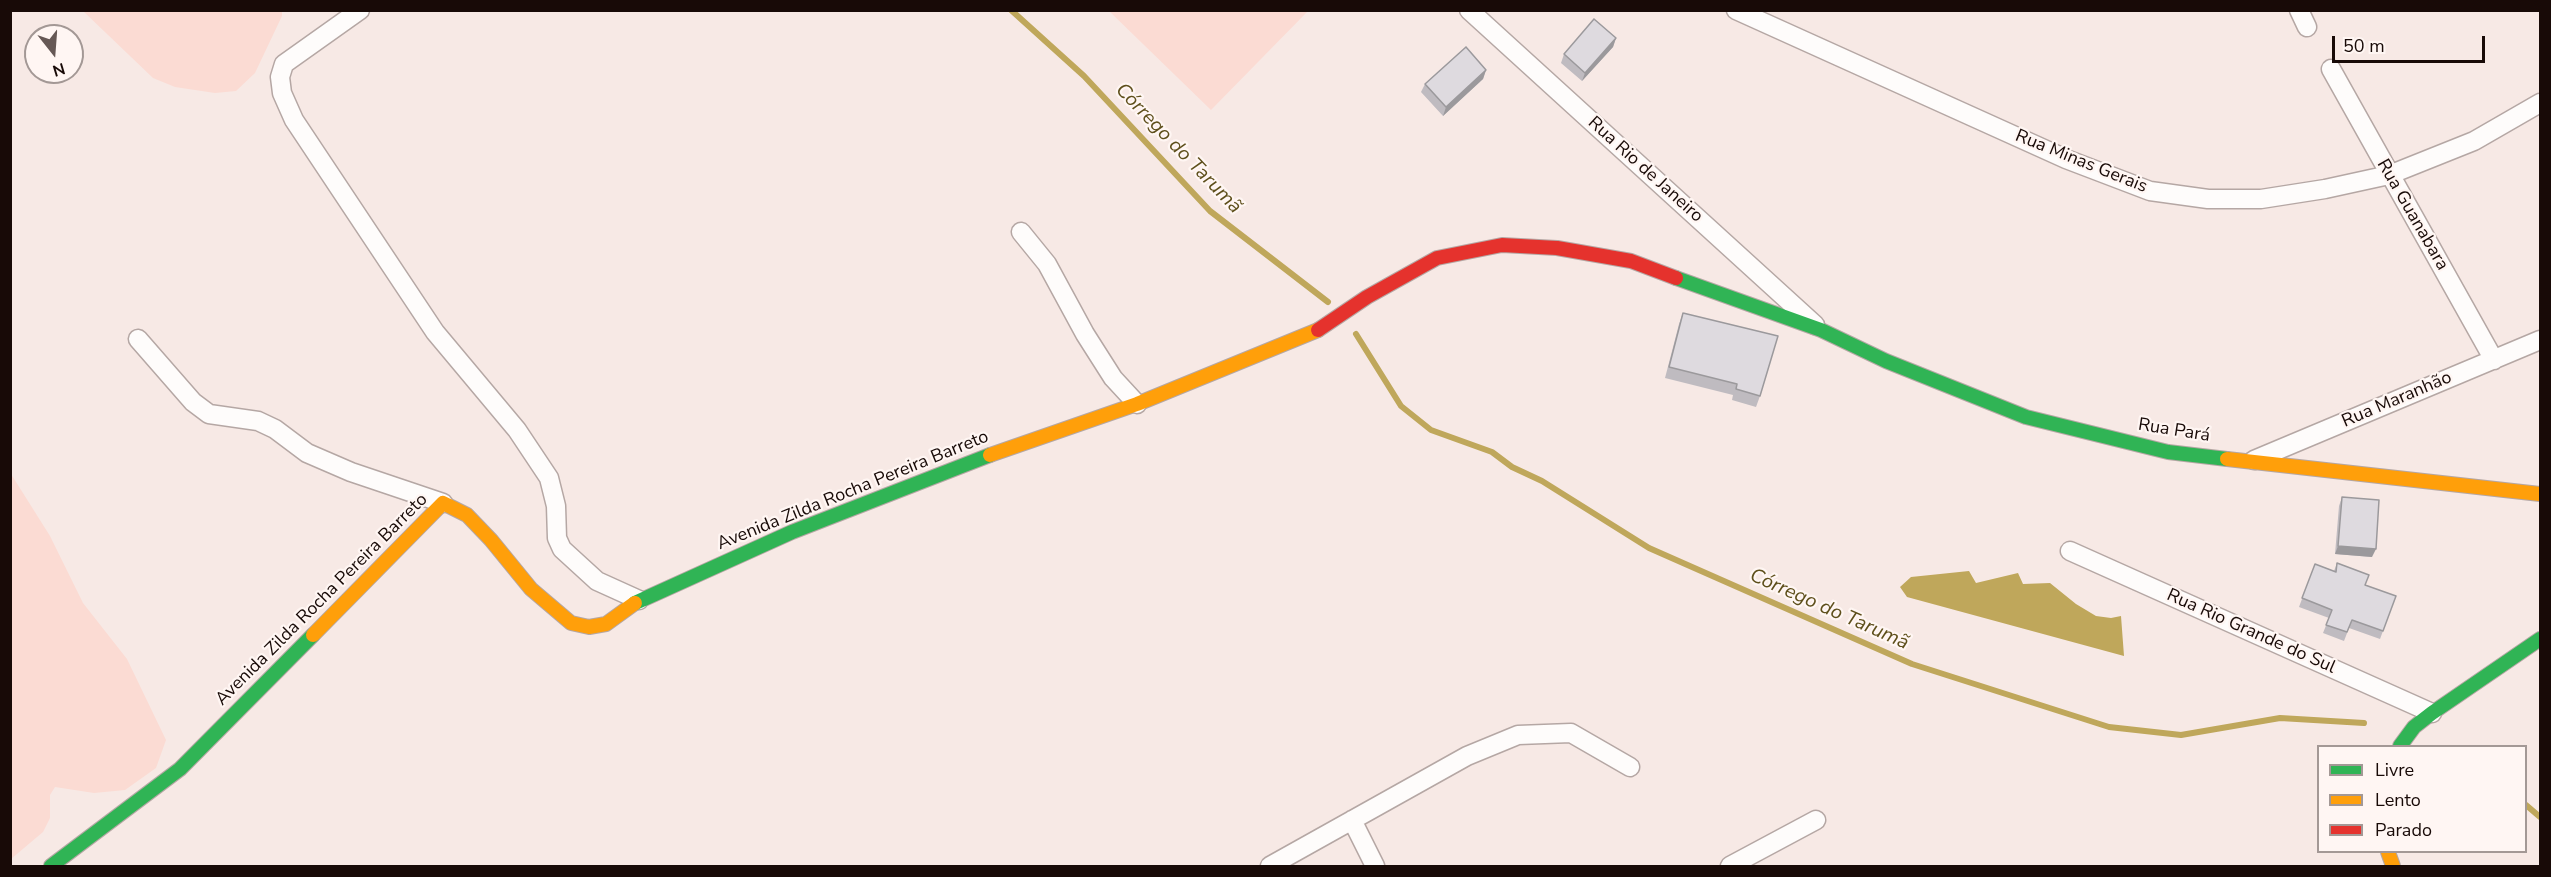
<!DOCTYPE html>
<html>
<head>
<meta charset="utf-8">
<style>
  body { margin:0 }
  #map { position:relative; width:2551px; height:877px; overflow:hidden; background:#f7e9e5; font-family:"Nunito Sans",sans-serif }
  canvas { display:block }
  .frame { position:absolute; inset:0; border:12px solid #180a07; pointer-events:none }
  .legend { position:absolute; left:2317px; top:745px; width:210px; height:108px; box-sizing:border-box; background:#fff6f3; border:2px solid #a39895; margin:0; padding:8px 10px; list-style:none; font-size:18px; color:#180a07 }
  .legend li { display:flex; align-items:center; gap:12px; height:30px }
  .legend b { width:30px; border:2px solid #a39895 }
  .north { position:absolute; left:24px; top:24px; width:60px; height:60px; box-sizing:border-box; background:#fff6f3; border:2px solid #a39895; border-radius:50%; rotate:163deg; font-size:16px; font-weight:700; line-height:24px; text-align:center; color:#180a07 }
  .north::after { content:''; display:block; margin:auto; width:21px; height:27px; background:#665855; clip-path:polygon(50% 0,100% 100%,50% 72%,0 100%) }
  .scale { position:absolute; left:2332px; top:36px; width:153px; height:27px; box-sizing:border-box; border:3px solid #180a07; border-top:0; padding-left:8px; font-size:18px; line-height:21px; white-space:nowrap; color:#180a07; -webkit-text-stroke:4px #fff6f3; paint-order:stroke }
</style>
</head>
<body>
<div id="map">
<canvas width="2551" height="877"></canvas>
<div class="frame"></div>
<ul class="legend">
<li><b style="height:8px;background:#30b455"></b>Livre</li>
<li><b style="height:8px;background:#ff9f0a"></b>Lento</li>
<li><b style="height:8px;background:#e5322d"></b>Parado</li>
</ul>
<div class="north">N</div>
<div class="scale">50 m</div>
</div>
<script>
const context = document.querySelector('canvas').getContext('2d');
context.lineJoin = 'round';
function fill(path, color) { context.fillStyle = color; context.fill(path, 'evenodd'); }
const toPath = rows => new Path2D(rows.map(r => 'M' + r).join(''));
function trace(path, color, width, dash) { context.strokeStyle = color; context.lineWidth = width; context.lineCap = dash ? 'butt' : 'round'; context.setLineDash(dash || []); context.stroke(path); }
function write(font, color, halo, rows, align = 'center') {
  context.font = font + ' "Nunito Sans",sans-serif'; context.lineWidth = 4.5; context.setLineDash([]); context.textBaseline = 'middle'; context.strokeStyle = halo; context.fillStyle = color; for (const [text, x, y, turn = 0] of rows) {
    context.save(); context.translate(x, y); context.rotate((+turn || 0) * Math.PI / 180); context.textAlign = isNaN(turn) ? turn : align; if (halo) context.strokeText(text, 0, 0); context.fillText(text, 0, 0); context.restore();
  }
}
fill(toPath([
  [282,10,282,16,255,73,236,91,215,93,175,87,153,78,83,11],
  [1109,11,1308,11,1211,110],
  [11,474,50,536,83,603,127,659,166,740,156,768,125,790,94,793,55,787,50,795,50,818,43,832,11,859]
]), '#fbdbd3');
fill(toPath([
  [1969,571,1976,583,2018,573,2023,584,2050,583,2076,604,2096,616,2111,618,2121,616,2124,656,1907,597,1900,587,1911,577]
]), '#bfa75b');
trace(toPath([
  [1011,10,1084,76,1210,211,1328,302],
  [1356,334,1401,406,1431,430,1492,452,1512,467,1542,481,1649,548,1912,664,2109,727,2181,735,2280,718,2364,723],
  [2526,805,2540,817]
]), '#bfa75b', 6);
const street = toPath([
  [360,10,284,64,280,77,282,93,294,120,435,332,517,430,549,478,556,506,557,538,562,549,597,581,639,600],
  [1469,10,1815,325],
  [1736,10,2066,159,2150,191,2208,199,2261,199,2325,189,2389,175,2474,141,2540,103],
  [2299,10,2307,27],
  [2331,69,2494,360],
  [1021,232,1047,264,1085,334,1113,378,1137,404],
  [138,339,193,402,209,414,258,421,275,429,307,453,351,472,443,503],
  [2254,460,2540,340],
  [2070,551,2432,713],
  [1352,820,1375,866],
  [1270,866,1467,756,1518,735,1571,733,1630,767],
  [1730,866,1816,820]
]);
const fast = toPath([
  [1676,278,1821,330,1886,361,2026,417,2168,452,2227,459],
  [635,603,792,532,990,455],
  [2400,746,2414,727,2432,713,2540,639],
  [51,866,180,769,313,635]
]);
const slow = toPath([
  [990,455,1137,404,1318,330],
  [2227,459,2540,494],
  [313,635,443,503,467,515,491,540,531,589,571,623,589,627,606,624,635,603],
  [2388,852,2393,866]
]);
const jam = toPath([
  [1318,330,1367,297,1437,258,1502,245,1557,248,1631,261,1676,278]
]);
trace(street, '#b5a7a4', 21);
trace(fast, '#b5a7a4', 16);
trace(slow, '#b5a7a4', 16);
trace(jam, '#b5a7a4', 16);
trace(street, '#fefcfb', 18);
trace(fast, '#30b455', 14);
trace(slow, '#ff9f0a', 14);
trace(jam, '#e5322d', 14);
fill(toPath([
  [1616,38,1613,47,1582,81,1561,63,1564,54],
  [1486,70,1483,79,1443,116,1421,92,1425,84],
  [1683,313,1760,396,1756,407,1732,400,1733,395,1665,378,1679,324],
  [2342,497,2372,557,2335,554,2339,506],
  [2337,563,2365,585,2396,596,2380,639,2349,628,2344,641,2323,633,2329,618,2299,607,2315,564,2334,571]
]), '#bfbbc0');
fill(toPath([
  [1616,38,1613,47,1582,81,1585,73],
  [1486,70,1483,79,1443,116,1446,107],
  [2338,546,2376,549,2372,557,2335,554]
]), '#9b999c');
const building = toPath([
  [1594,19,1616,38,1585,73,1564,54,1594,19],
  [1466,47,1486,70,1446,107,1425,84,1466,47],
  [1683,313,1778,336,1760,396,1736,389,1737,384,1669,367,1683,313],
  [2342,497,2379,500,2376,549,2338,546,2342,497],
  [2337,563,2369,575,2365,585,2396,596,2383,631,2352,620,2347,632,2326,625,2332,610,2302,598,2315,564,2336,572,2337,563]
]);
fill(building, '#dedadf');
trace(building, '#9b999c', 1.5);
write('18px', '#180a07', '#fff6f3', [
  ["Rua Minas Gerais",2081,162,22],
  ["Rua Rio de Janeiro",1645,170,42],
  ["Rua Guanabara",2412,215,60],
  ["Rua Maranhão",2397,400,-23],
  ["Rua Pará",2174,431,9],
  ["Avenida Zilda Rocha Pereira Barreto",853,491,-22],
  ["Avenida Zilda Rocha Pereira Barreto",322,600,-45],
  ["Rua Rio Grande do Sul",2251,632,24]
]);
write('italic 20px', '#5e4f1b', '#fff6f3', [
  ["Córrego do Tarumã",1178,149,46],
  ["Córrego do Tarumã",1829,610,24]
]);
</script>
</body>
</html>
